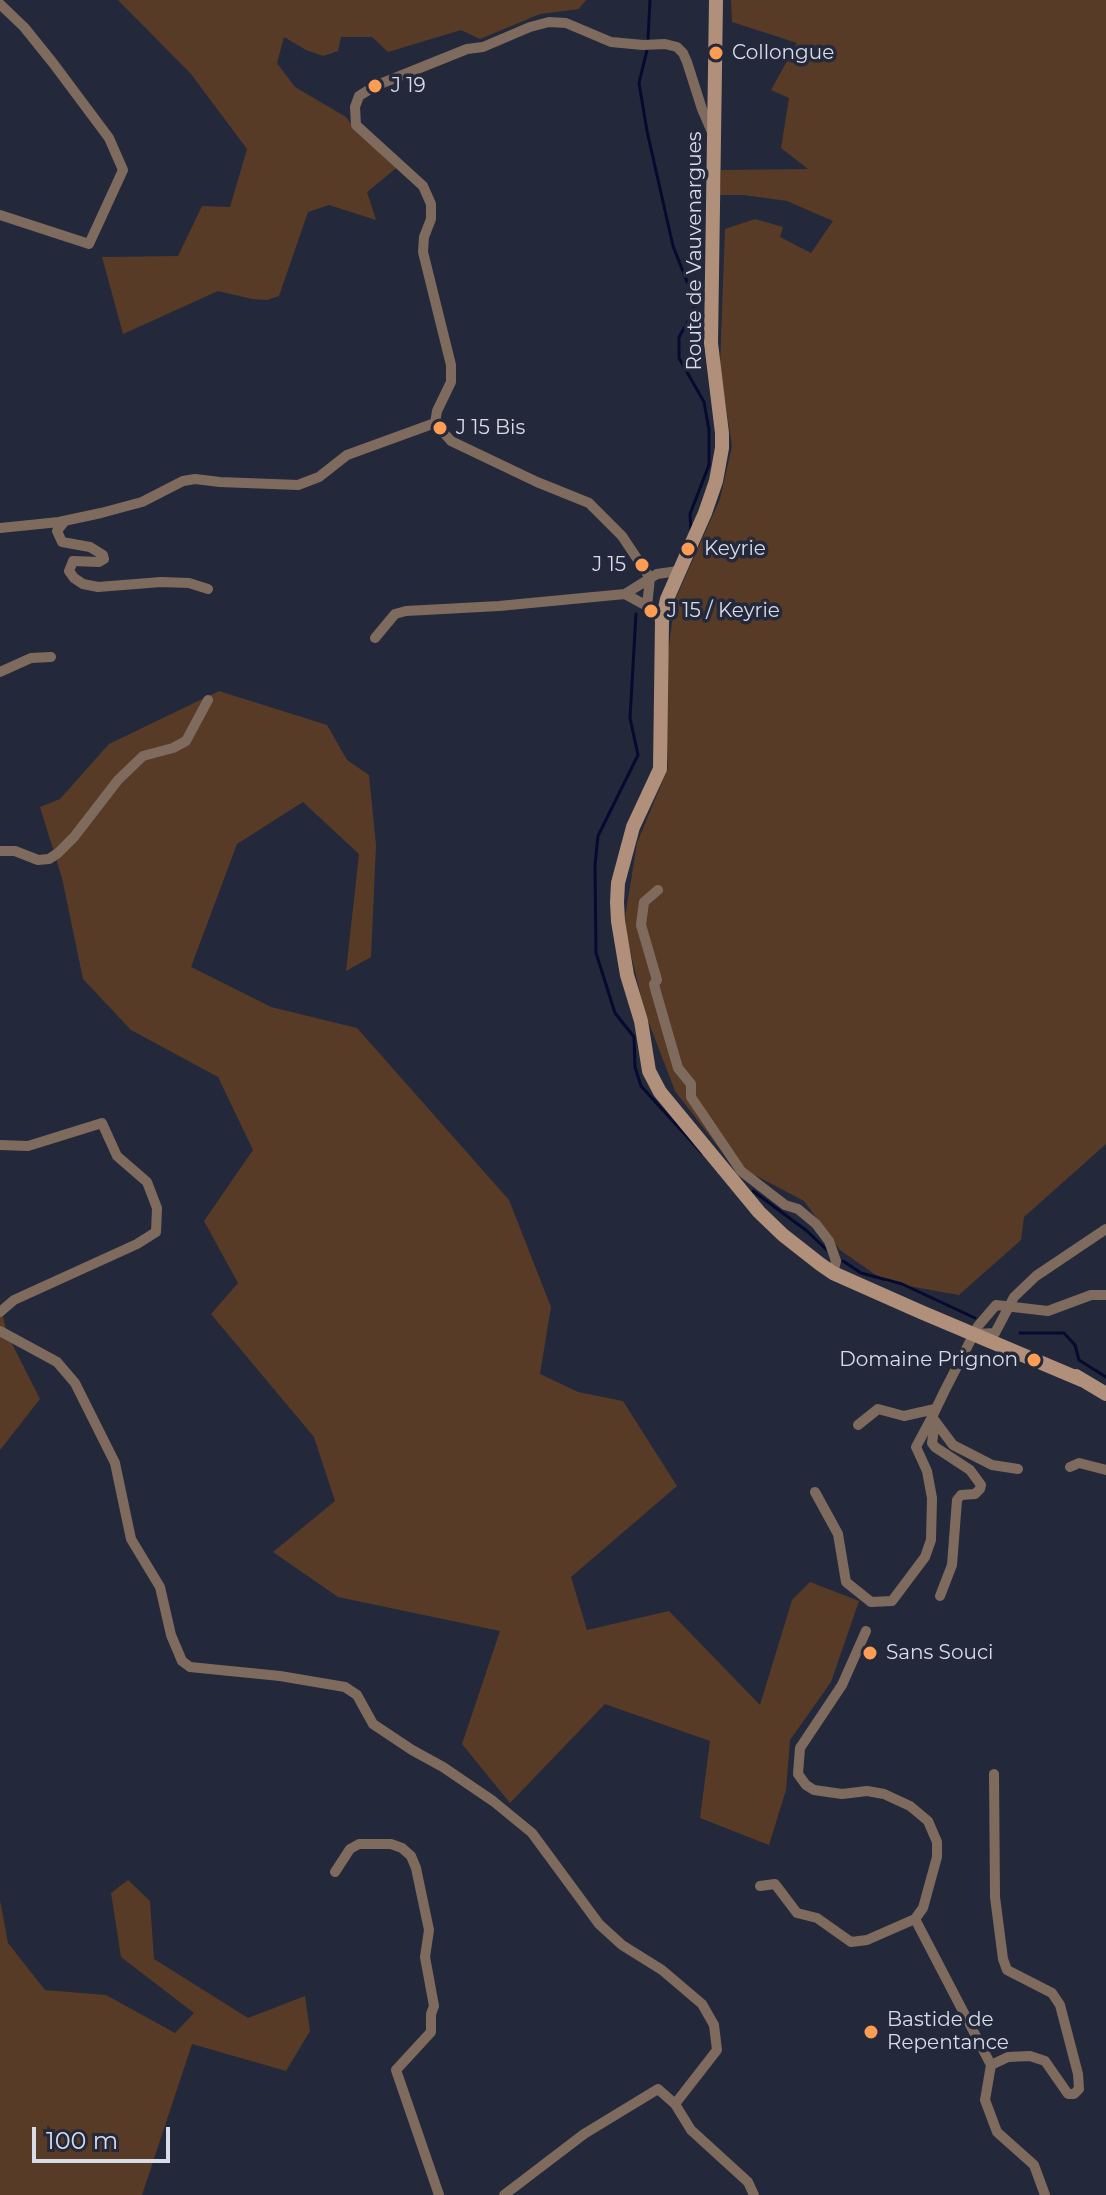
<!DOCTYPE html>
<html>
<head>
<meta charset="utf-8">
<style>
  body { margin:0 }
  #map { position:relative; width:1106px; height:2195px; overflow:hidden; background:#23293a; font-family:Montserrat,sans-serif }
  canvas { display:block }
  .scale { position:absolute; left:32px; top:2127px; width:138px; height:36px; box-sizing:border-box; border:4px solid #d8dce8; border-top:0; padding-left:10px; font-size:24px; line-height:28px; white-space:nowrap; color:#d8dce8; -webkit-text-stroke:6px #23293a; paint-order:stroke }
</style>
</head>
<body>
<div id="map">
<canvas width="1106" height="2195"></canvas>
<div class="scale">100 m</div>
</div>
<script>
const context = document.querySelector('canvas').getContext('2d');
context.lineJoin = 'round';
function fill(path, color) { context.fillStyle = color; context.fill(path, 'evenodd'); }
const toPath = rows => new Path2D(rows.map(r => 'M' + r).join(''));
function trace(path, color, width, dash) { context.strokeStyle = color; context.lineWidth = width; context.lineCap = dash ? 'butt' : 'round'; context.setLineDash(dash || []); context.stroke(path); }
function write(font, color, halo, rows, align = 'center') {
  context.font = font + ' Montserrat,sans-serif'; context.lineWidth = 7; context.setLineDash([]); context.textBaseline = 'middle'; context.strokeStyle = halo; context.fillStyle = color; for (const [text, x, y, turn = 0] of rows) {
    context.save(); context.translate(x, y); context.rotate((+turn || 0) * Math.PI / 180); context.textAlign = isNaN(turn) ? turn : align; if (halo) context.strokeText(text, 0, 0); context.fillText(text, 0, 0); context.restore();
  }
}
fill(toPath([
  [118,0,586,0,579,9,540,14,480,39,461,30,388,52,372,37,341,37,338,51,323,56,306,50,284,37,277,63,295,87,346,117,355,130,399,166,367,192,376,220,329,205,308,212,279,296,267,300,252,299,218,291,123,334,102,257,178,256,202,206,230,207,247,149,191,74],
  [731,0,1106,0,1106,1144,1024,1217,1021,1240,959,1295,886,1282,840,1250,804,1201,730,1162,675,1091,644,1010,624,924,637,843,668,768,664,684,675,600,720,499,732,446,720,367,725,229,755,219,783,227,780,237,811,253,833,221,787,201,744,195,720,195,721,170,808,169,781,148,789,98,771,90,797,43,732,22],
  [219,691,327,725,347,760,369,775,376,845,371,957,346,971,359,854,303,802,237,844,191,967,271,1007,357,1028,509,1200,551,1307,540,1374,578,1392,623,1401,677,1486,571,1577,587,1630,669,1611,760,1705,792,1600,810,1582,859,1601,831,1682,790,1740,786,1790,769,1845,700,1818,710,1741,605,1704,510,1803,462,1744,500,1631,338,1597,273,1552,335,1501,314,1437,211,1314,238,1283,204,1221,253,1150,218,1077,131,1030,83,979,62,878,40,807,60,799,109,744],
  [0,1304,7,1334,40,1399,0,1450],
  [128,1880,150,1901,154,1959,248,2018,305,1996,310,2031,286,2071,192,2044,142,2195,0,2195,0,1900,8,1943,45,1990,106,1995,175,2033,194,2013,121,1957,111,1893]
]), '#583b26');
trace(toPath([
  [648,39,650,0],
  [647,50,639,83,647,131,673,246,695,302,693,313,679,337,679,358,704,402,709,430,709,465,690,514,691,531],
  [636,614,630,718,638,755,598,836,595,865,596,953,615,1013,634,1037,635,1067,641,1086,702,1153],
  [753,1191,807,1231,828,1251],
  [843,1261,861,1273,902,1284,975,1318],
  [1020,1333,1064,1333,1075,1345,1079,1360,1106,1377]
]), '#060a2f', 3);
trace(toPath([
  [0,4,24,27,53,63,109,138,123,170,89,244,0,215],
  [435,423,437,411,451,382,451,365,423,252,424,237,431,219,431,204,423,186,356,125,355,107,359,96,375,86,467,49,483,47,530,27,549,22,566,23,611,42,643,45,665,44,677,47,683,53,687,62,702,109,712,132],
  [435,423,451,441,537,482,589,503,622,536,650,578,647,606],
  [65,521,57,531,62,542,90,547,103,555,104,559,99,562,73,561,69,571,74,578,83,584,98,587,161,582,189,583,208,589],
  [0,528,59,522,101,513,142,502,183,481,195,479,220,482,298,485,319,477,347,455,435,423],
  [625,594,647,606,662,621],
  [375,638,395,614,406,611,499,606,625,594,657,574,678,571],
  [0,672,31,658,51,657],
  [0,851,15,851,38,860,49,859,58,853,74,837,118,780,143,756,173,748,186,741,208,700],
  [658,890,644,902,641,925,657,980,654,984,656,992,678,1068,691,1084,691,1097,741,1171,785,1205,798,1209,816,1224,829,1241,836,1261,833,1273],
  [0,1145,28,1146,102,1123,117,1156,147,1182,157,1208,156,1232,137,1244,14,1300,0,1312],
  [0,1331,57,1362,75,1383,115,1463,131,1539,160,1587,171,1635,182,1661,190,1667,280,1676,345,1687,357,1695,373,1724,412,1750,443,1767,493,1801,532,1833,599,1924,622,1945,662,1970,702,2004,714,2025,717,2050,675,2104,691,2130,748,2182,754,2195],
  [976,1334,995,1333,1014,1297,1036,1276,1106,1229],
  [935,1421,932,1443,935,1447,970,1470,981,1485,980,1489,975,1494,961,1495,957,1500,952,1565,940,1596],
  [858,1425,878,1409,904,1416,935,1409],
  [1070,1467,1079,1463,1106,1470],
  [1018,1469,992,1465,953,1445,932,1417,945,1390,978,1326,996,1305,1048,1311,1091,1295,1106,1295],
  [815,1492,838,1534,846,1582,871,1602,892,1601,925,1557,931,1540,932,1498,927,1471,916,1447,932,1417],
  [994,1774,995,1897,1003,1959,1007,1970,1052,1993,1060,2005,1078,2074,1079,2089,1074,2094,1068,2094,1045,2061,1030,2056,1008,2057,991,2065,985,2100,997,2132,1034,2165,1045,2195],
  [335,1872,350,1849,359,1844,391,1844,402,1848,411,1856,416,1868,429,1930,425,1957,434,2006,431,2014,431,2032,396,2070,439,2195],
  [760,1886,775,1884,797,1913,817,1918,851,1942,867,1940,915,1919,923,1908,937,1857,937,1842,928,1821,910,1806,884,1794,867,1791,842,1794,814,1790,806,1785,798,1774,800,1748,842,1685,866,1631],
  [915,1919,991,2065],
  [504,2195,584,2134,658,2089,675,2104]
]), '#7f6b5e', 10);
trace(toPath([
  [716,0,711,343,722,433,722,448,716,481,705,513,667,599,662,621,660,769,633,827,618,883,617,902,618,921,627,975,641,1021,649,1071,660,1092,759,1212,783,1235,820,1264,833,1273,921,1312,1082,1380],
  [1076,1376,1106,1394]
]), '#b0907a', 14);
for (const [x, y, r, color] of [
  [716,53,8,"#fc9d53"],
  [375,86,8,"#fc9d53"],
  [440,428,8,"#fc9d53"],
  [688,549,8,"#fc9d53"],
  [642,565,8,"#fc9d53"],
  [651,611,8,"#fc9d53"],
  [1034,1360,8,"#fc9d53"],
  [870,1653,8,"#fc9d53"],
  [871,2032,8,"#fc9d53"]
]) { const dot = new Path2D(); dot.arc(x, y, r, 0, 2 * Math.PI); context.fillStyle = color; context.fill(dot); trace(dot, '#23293a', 3); }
write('20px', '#d8dce8', '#23293a', [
  ["Collongue",732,53],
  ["J 19",391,86],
  ["J 15 Bis",456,428],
  ["Keyrie",704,549],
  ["J 15",626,565,"right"],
  ["J 15 / Keyrie",667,611],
  ["Domaine Prignon",1018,1360,"right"],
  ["Sans Souci",886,1653],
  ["Bastide de",887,2020],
  ["Repentance",887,2043]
], 'left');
write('20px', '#d8dce8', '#23293a', [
  ["Route de Vauvenargues",695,251,-90]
]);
</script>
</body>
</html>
